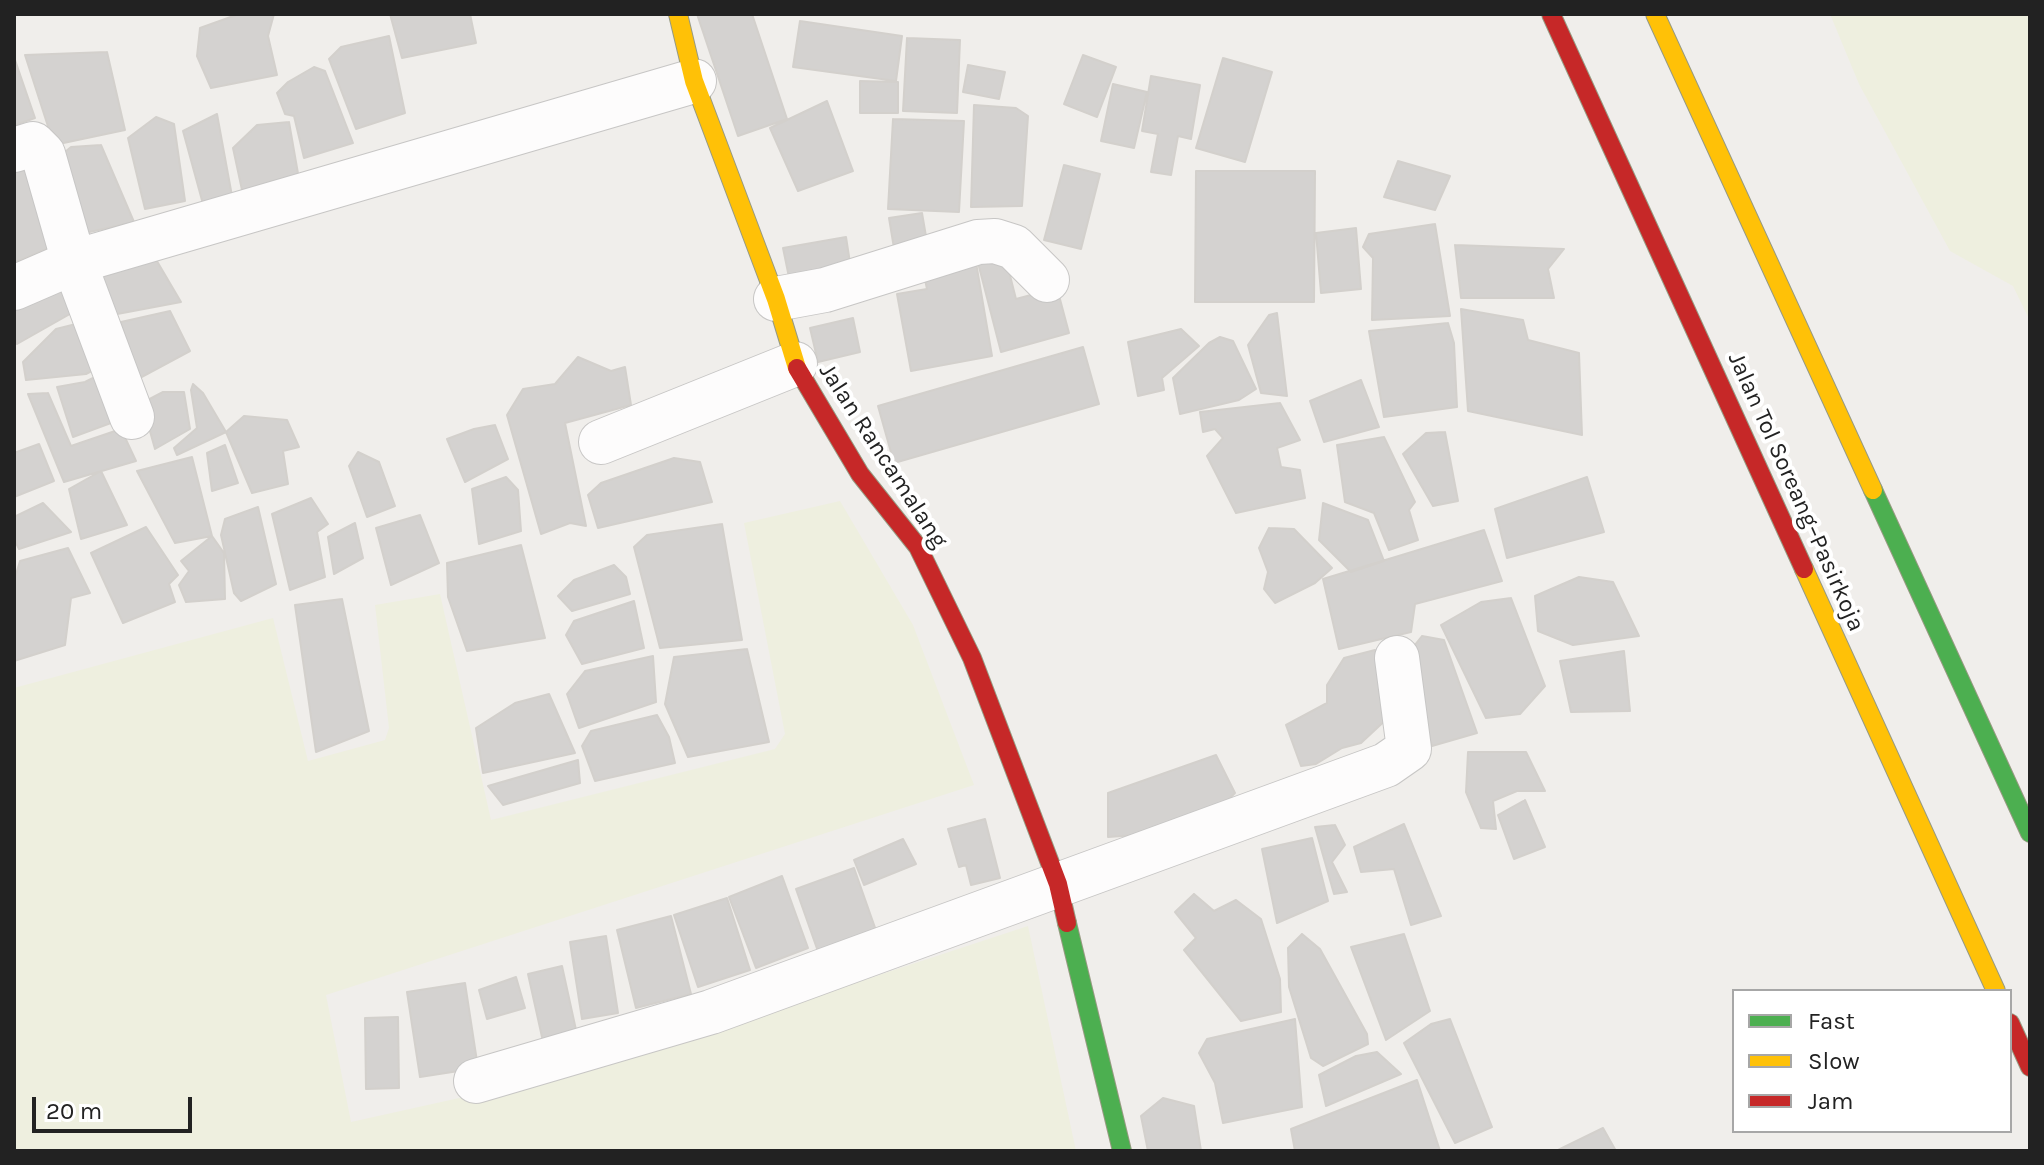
<!DOCTYPE html>
<meta charset="utf-8">
<style>
body{margin:0}
#map{position:relative;width:2044px;height:1165px;overflow:hidden;background:#f0eeeb;font-family:Karla,sans-serif}
canvas{display:block}
.frame{position:absolute;inset:0;border:16px solid #222;pointer-events:none}
.legend{position:absolute;left:1732px;top:989px;width:280px;height:144px;box-sizing:border-box;background:#fff;border:2px solid #a7a7a7;margin:0;padding:10px 14px;list-style:none;font-size:24px;color:#222}
.legend li{display:flex;align-items:center;gap:16px;height:40px}
.legend b{width:40px;border:2px solid #a7a7a7}
.scale{position:absolute;left:32px;top:1097px;width:160px;height:36px;box-sizing:border-box;border:4px solid #222;border-top:0;padding-left:10px;font-size:24px;line-height:28px;white-space:nowrap;color:#222;-webkit-text-stroke:6px #fff;paint-order:stroke}
</style>
<div id="map">
<canvas width="2044" height="1165"></canvas>
<div class="frame"></div>
<ul class="legend">
<li><b style="height:10px;background:#4caf50"></b>Fast</li>
<li><b style="height:10px;background:#ffc107"></b>Slow</li>
<li><b style="height:10px;background:#c62828"></b>Jam</li>
</ul>
<div class="scale">20 m</div>
</div>
<script>
const ctx = document.querySelector('canvas').getContext('2d');
ctx.lineJoin = 'round';
function fillPath(path, color) {
  ctx.fillStyle = color;
  ctx.fill(path, 'evenodd');
}
function shape(rows) {
  const path = new Path2D();
  for (const r of rows) {
    path.moveTo(r[0], r[1]);
    for (let i = 2; i < r.length; i += 2) path.lineTo(r[i], r[i + 1]);
  }
  return path;
}
function stroke(path, color, width, dash) {
  ctx.strokeStyle = color;
  ctx.lineWidth = width;
  ctx.lineCap = dash ? 'butt' : 'round';
  ctx.setLineDash(dash || []);
  ctx.stroke(path);
}
function write(font, color, halo, rows, align = 'center') {
  ctx.font = font + ' Karla,sans-serif';
  ctx.lineWidth = 8;
  ctx.setLineDash([]);
  ctx.textBaseline = 'middle';
  ctx.strokeStyle = halo;
  ctx.fillStyle = color;
  for (const [text, x, y, turn = 0] of rows) {
    ctx.save();
    ctx.translate(x, y);
    ctx.rotate((+turn || 0) * Math.PI / 180);
    ctx.textAlign = isNaN(turn) ? turn : align;
    if (halo) ctx.strokeText(text, 0, 0);
    ctx.fillText(text, 0, 0);
    ctx.restore();
  }
}
const farmland = shape([
 [1830,14,2030,14,2030,321,2013,286,1950,251,1859,84],
 [840,501,913,625,974,785,326,995,351,1122,599,1067,1028,926,1076,1151,14,1151,14,688,273,618,308,761,385,740,389,728,375,605,440,594,491,820,775,749,785,734,744,523]
]);
const building = shape([
 [239,14,274,14,268,36,277,75,211,88,197,56,200,28,239,14],
 [390,14,470,14,476,43,402,58,390,14],
 [697,14,752,14,787,119,738,136,697,14],
 [800,21,902,36,896,81,793,67,800,21],
 [389,36,405,113,356,129,329,59,341,47,389,36],
 [907,38,960,40,957,113,903,111,907,38],
 [107,52,125,130,54,145,25,55,107,52],
 [1083,55,1116,67,1097,117,1064,104,1083,55],
 [14,57,35,118,15,125,14,123,14,57],
 [1223,58,1272,72,1245,162,1196,148,1223,58],
 [968,65,1005,72,999,99,963,92,968,65],
 [314,67,325,71,353,143,304,158,294,116,285,114,277,93,288,82,314,67],
 [1151,76,1200,85,1191,139,1178,136,1171,175,1151,172,1158,134,1142,131,1151,76],
 [860,81,898,82,898,113,860,113,860,81],
 [1113,84,1147,92,1134,148,1101,141,1113,84],
 [827,101,853,171,798,191,770,128,827,101],
 [974,105,1016,108,1028,116,1022,206,971,207,974,105],
 [217,114,232,196,203,204,183,131,217,114],
 [156,117,174,124,185,201,145,209,128,138,156,117],
 [893,119,964,121,959,212,888,209,893,119],
 [289,122,300,185,245,204,233,148,257,125,289,122],
 [101,145,134,222,85,233,59,157,71,147,101,145],
 [30,159,56,245,14,263,14,165,30,159],
 [1398,161,1450,176,1435,210,1384,197,1398,161],
 [1064,165,1100,174,1081,249,1044,240,1064,165],
 [1196,171,1315,171,1314,302,1195,302,1196,171],
 [922,213,928,248,895,254,889,218,922,213],
 [1435,224,1450,316,1372,320,1373,258,1363,247,1369,234,1435,224],
 [1356,228,1361,289,1321,293,1316,233,1356,228],
 [846,237,852,276,791,287,783,248,846,237],
 [1455,245,1564,249,1548,269,1554,298,1461,298,1455,245],
 [151,251,181,302,112,315,99,269,151,251],
 [974,251,992,356,911,371,897,294,927,289,921,261,974,251],
 [1004,252,1016,299,1057,288,1069,333,1001,352,977,259,1004,252],
 [65,288,77,310,17,344,14,336,14,302,65,288],
 [1461,309,1523,320,1528,340,1579,353,1582,435,1468,411,1461,309],
 [170,311,190,351,136,380,121,322,170,311],
 [1277,313,1287,396,1261,393,1248,345,1269,315,1277,313],
 [853,318,860,352,818,362,810,328,853,318],
 [80,323,101,366,86,374,26,380,23,362,56,329,80,323],
 [1448,323,1454,343,1457,407,1384,417,1369,331,1448,323],
 [1181,329,1199,346,1162,378,1164,390,1138,396,1128,342,1181,329],
 [1220,337,1233,341,1256,389,1239,400,1180,414,1173,378,1209,343,1220,337],
 [1083,347,1099,404,894,463,878,406,1083,347],
 [578,357,611,371,625,367,631,405,565,423,586,526,570,523,541,534,507,415,523,389,555,384,578,357],
 [101,374,119,420,73,437,57,387,85,382,101,374],
 [1361,380,1379,427,1324,442,1310,401,1361,380],
 [193,384,203,393,226,432,177,455,174,448,197,428,191,390,193,384],
 [163,392,184,392,190,429,155,449,142,403,163,392],
 [48,393,71,446,121,429,136,461,64,482,28,394,48,393],
 [1280,403,1300,440,1277,448,1281,467,1300,470,1305,498,1236,513,1207,456,1223,438,1215,429,1203,432,1200,412,1280,403],
 [244,416,287,420,299,447,283,451,288,484,252,493,226,432,244,416],
 [495,425,508,459,465,482,447,439,474,429,495,425],
 [1445,432,1458,501,1433,506,1403,454,1426,433,1445,432],
 [1384,437,1415,502,1409,510,1418,540,1389,550,1374,513,1345,502,1337,445,1384,437],
 [39,444,54,481,14,497,14,453,39,444],
 [225,445,238,483,212,491,207,453,225,445],
 [358,452,379,462,395,506,367,517,349,466,358,452],
 [192,457,212,536,175,543,137,471,192,457],
 [674,458,700,462,712,502,598,528,588,495,601,483,674,458],
 [101,471,127,525,81,539,69,489,101,471],
 [506,477,518,490,521,531,479,544,472,489,506,477],
 [1587,477,1604,532,1507,558,1495,509,1587,477],
 [311,498,328,524,317,532,325,577,290,590,272,514,311,498],
 [43,503,71,532,19,549,14,539,14,517,43,503],
 [1323,503,1368,520,1384,561,1351,572,1319,540,1323,503],
 [258,507,276,584,241,601,234,593,221,535,225,519,258,507],
 [420,515,439,563,391,585,376,528,420,515],
 [355,523,363,558,334,574,328,537,355,523],
 [722,524,742,640,660,648,634,547,647,535,722,524],
 [146,527,178,575,169,584,175,602,123,623,91,553,146,527],
 [1269,528,1294,529,1332,568,1315,583,1275,603,1264,589,1268,572,1259,548,1269,528],
 [1484,530,1502,581,1415,604,1411,632,1339,649,1323,579,1484,530],
 [212,536,224,553,225,599,186,602,179,585,189,571,181,561,212,536],
 [521,545,545,638,467,651,448,597,447,563,521,545],
 [68,548,90,593,71,598,65,645,14,661,14,581,20,561,68,548],
 [614,565,626,577,630,594,572,611,558,596,574,580,614,565],
 [1579,577,1613,582,1639,636,1573,645,1538,631,1535,596,1579,577],
 [1511,598,1545,686,1520,714,1486,718,1441,625,1481,602,1511,598],
 [342,599,369,731,316,752,295,605,342,599],
 [634,601,644,648,582,664,566,635,574,621,634,601],
 [1422,636,1444,640,1477,733,1432,746,1406,656,1422,636],
 [747,649,769,742,688,757,665,704,674,657,747,649],
 [1375,650,1390,716,1361,743,1342,748,1316,764,1301,766,1286,725,1327,703,1327,685,1344,658,1375,650],
 [1624,651,1630,711,1571,712,1560,661,1624,651],
 [653,656,656,702,579,728,567,694,585,671,653,656],
 [549,694,575,753,483,773,476,728,515,703,549,694],
 [657,715,669,737,675,763,595,781,582,746,591,731,657,715],
 [1468,752,1526,752,1545,791,1517,791,1493,801,1496,829,1481,828,1466,792,1468,752],
 [1216,755,1235,793,1219,809,1150,834,1108,837,1108,793,1216,755],
 [578,760,580,783,503,805,488,786,578,760],
 [1525,800,1545,847,1514,859,1498,815,1525,800],
 [985,819,1000,878,971,885,966,865,959,867,948,829,985,819],
 [1404,824,1441,916,1411,925,1394,869,1361,872,1354,847,1404,824],
 [1335,825,1345,845,1332,862,1347,892,1334,894,1315,827,1335,825],
 [1312,838,1328,901,1277,923,1262,849,1312,838],
 [903,839,916,864,864,885,854,860,903,839],
 [854,868,879,939,821,960,796,889,854,868],
 [782,876,808,948,756,968,729,897,782,876],
 [1194,894,1214,911,1236,900,1261,919,1280,979,1281,1012,1241,1021,1184,950,1196,938,1175,912,1194,894],
 [727,898,750,970,698,987,674,915,727,898],
 [671,916,691,994,636,1008,617,930,671,916],
 [1302,934,1320,949,1367,1034,1368,1044,1323,1066,1311,1058,1289,987,1288,948,1302,934],
 [1404,934,1430,1011,1386,1040,1351,947,1404,934],
 [606,936,618,1013,582,1019,570,942,606,936],
 [562,966,578,1039,544,1046,528,974,562,966],
 [516,977,525,1008,487,1019,479,990,516,977],
 [465,983,478,1068,420,1077,407,992,465,983],
 [398,1017,399,1088,366,1089,365,1018,398,1017],
 [1295,1019,1302,1107,1223,1123,1215,1083,1199,1053,1207,1039,1295,1019],
 [1450,1019,1492,1127,1455,1143,1404,1043,1431,1024,1450,1019],
 [1377,1052,1401,1074,1326,1106,1319,1075,1356,1056,1377,1052],
 [1417,1080,1440,1151,1295,1151,1291,1129,1417,1080],
 [1163,1098,1194,1106,1201,1151,1148,1151,1141,1116,1163,1098],
 [1603,1128,1616,1151,1556,1151,1603,1128]
]);
const street = shape([
 [14,150,33,144,43,154,74,262,132,417],
 [14,288,74,262,694,81],
 [776,299,825,290,978,242,995,241,1014,247,1047,280],
 [601,442,795,364],
 [476,1081,711,1012,1386,765,1409,749,1397,658]
]);
const fast = shape([
 [1873,490,2030,833],
 [1067,923,1122,1151]
]);
const slow = shape([
 [678,14,694,81,776,299,797,368],
 [1655,14,1873,490],
 [1804,569,1996,991]
]);
const jam = shape([
 [1551,14,1804,569],
 [797,368,860,474,918,547,972,658,1058,884,1067,923],
 [2010,1023,2030,1067]
]);
const streetNames = [
 ["Jalan Rancamalang",883,456,57],
 ["Jalan Tol Soreang–Pasirkoja",1796,492,66]
];
fillPath(farmland, '#eeefdf');
fillPath(building, '#d4d2d0');
stroke(building, '#d3d0cc', 2);
stroke(street, '#c7c6c5', 46);
stroke(fast, '#979a82', 20);
stroke(slow, '#979a82', 20);
stroke(jam, '#979a82', 20);
stroke(street, '#fdfcfc', 44);
stroke(fast, '#4caf50', 18);
stroke(slow, '#ffc107', 18);
stroke(jam, '#c62828', 18);
write('24px', '#222', '#fff', streetNames);
</script>
